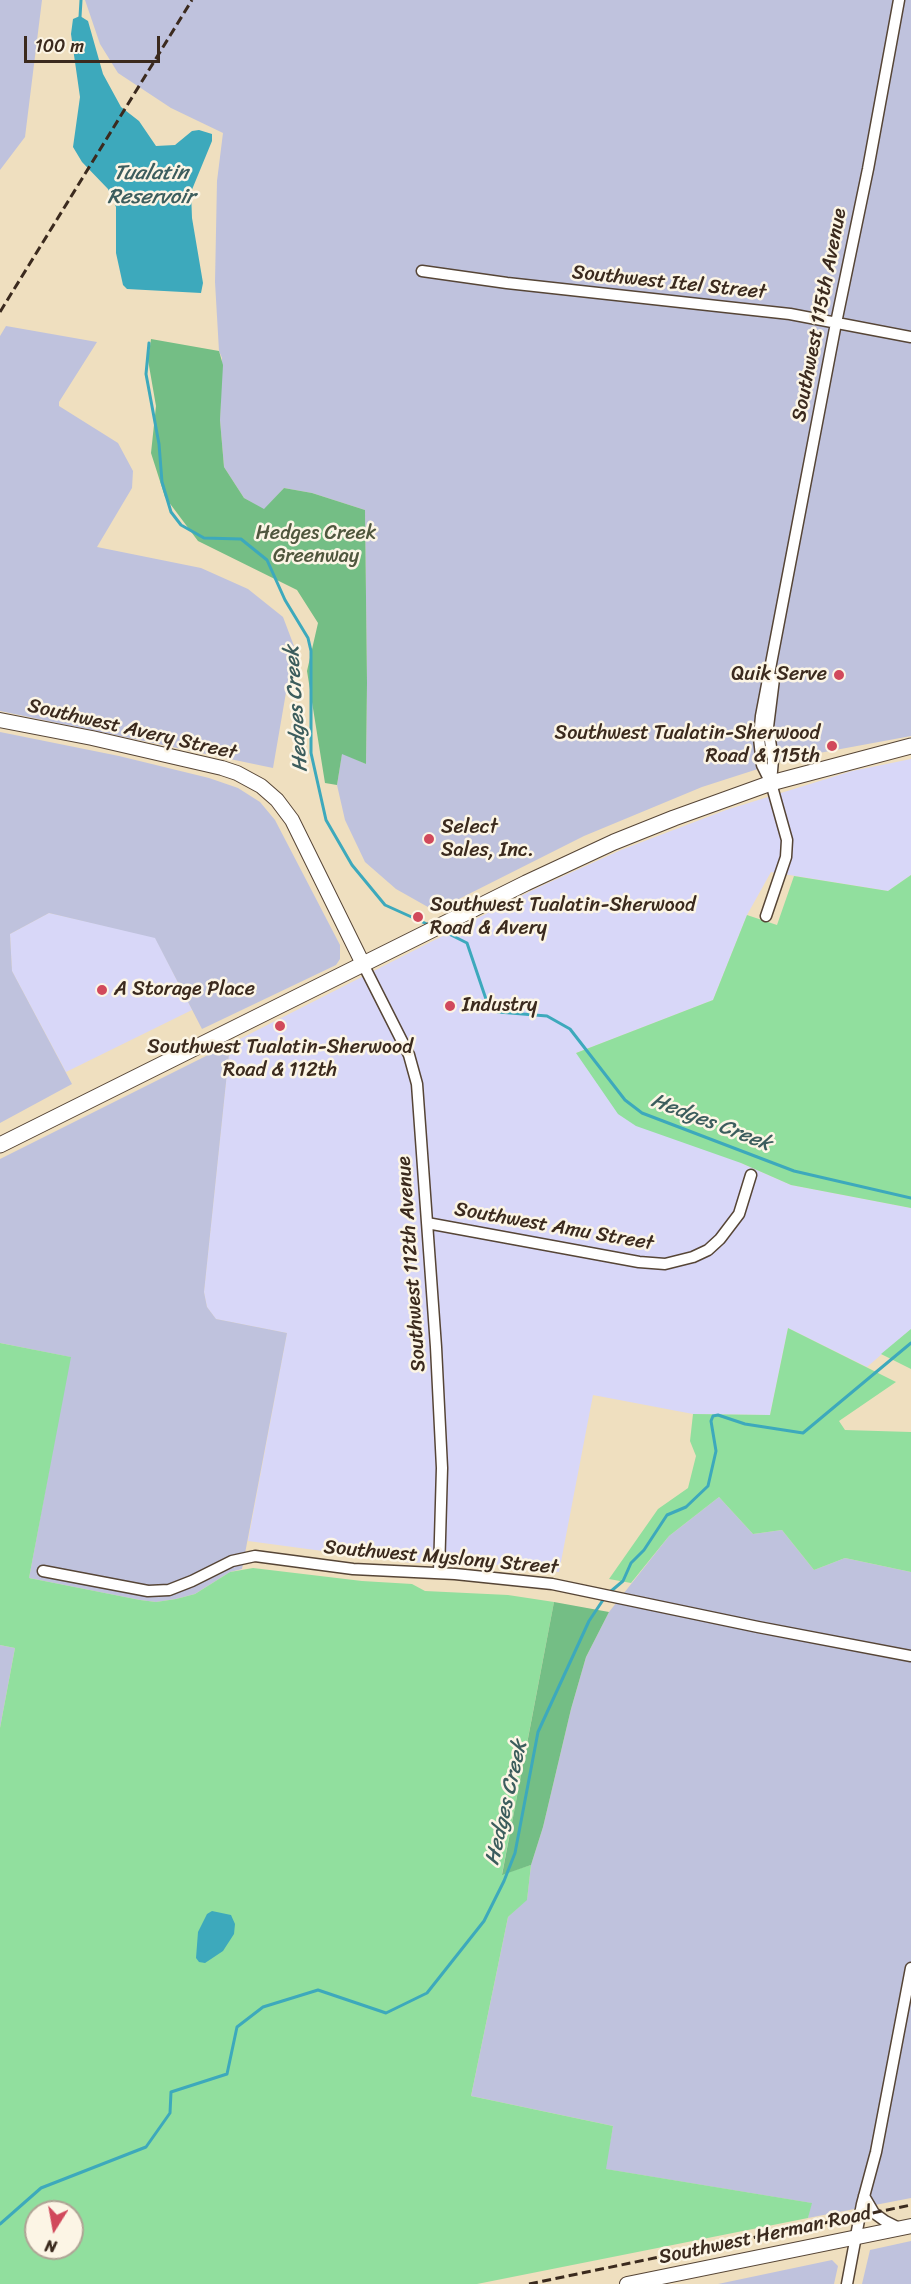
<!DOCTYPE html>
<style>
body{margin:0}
#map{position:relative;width:911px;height:2284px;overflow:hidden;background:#efdfbf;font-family:Sriracha,sans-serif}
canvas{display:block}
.north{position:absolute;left:24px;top:2200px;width:60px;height:60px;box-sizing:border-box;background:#fcf5e5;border:2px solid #afa495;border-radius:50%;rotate:191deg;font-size:16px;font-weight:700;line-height:24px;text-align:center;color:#3b2a1e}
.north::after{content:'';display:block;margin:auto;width:21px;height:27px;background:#d1495b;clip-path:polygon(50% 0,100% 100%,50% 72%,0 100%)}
.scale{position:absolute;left:24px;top:36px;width:136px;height:27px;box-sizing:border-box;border:3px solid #3b2a1e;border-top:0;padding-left:8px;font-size:18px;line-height:21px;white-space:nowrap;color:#3b2a1e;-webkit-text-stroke:4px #fcf5e5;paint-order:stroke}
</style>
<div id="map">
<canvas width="911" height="2284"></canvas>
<div class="north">N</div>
<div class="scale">100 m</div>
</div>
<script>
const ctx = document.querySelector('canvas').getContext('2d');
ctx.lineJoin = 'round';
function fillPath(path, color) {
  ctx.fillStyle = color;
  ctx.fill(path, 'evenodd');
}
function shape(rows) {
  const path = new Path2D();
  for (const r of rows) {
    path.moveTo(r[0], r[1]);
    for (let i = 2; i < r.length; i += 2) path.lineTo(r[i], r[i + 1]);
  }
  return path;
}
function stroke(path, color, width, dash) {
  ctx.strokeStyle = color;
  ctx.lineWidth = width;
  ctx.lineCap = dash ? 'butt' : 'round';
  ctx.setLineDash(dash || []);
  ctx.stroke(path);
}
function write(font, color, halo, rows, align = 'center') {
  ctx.font = font + ' Sriracha,sans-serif';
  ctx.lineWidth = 5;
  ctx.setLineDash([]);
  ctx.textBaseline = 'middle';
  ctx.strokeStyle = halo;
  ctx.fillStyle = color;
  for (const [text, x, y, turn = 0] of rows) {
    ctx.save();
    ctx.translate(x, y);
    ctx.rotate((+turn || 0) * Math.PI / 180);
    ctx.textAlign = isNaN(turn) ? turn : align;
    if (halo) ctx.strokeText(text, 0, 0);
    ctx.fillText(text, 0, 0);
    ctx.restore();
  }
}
const built = shape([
 [911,759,911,875,888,891,771,872,747,915,713,1000,576,1053,741,1163,791,1185,911,1208,911,1329,867,1367,788,1328,770,1415,693,1414,593,1395,559,1572,463,1561,412,1563,248,1541,287,1333,216,1319,207,1307,204,1292,230,1044,537,888,621,850,726,810,852,771],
 [49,913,155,937,192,1010,66,1072,12,971,10,934]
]);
const industrial = shape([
 [0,0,42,0,25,137,0,170],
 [85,0,911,0,911,736,792,758,702,787,584,836,435,911,396,889,365,862,345,820,337,785,342,753,366,764,367,683,365,510,312,493,284,488,264,510,244,498,224,467,220,420,222,358,219,351,215,282,217,181,223,133,171,108,118,73,100,44],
 [6,326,97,342,59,402,59,406,118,443,133,471,132,488,97,547,201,568,248,589,283,617,294,646,273,768,0,711,0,336],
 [0,732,119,756,209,778,238,788,260,802,275,820,340,945,340,959,336,965,202,1029,155,938,49,913,10,934,12,971,72,1084,0,1123],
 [230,1044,204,1292,207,1307,216,1319,287,1333,242,1569,230,1572,195,1594,176,1599,156,1602,140,1600,29,1578,70,1357,0,1343,0,1159],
 [719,1497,753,1534,782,1530,814,1570,845,1558,911,1572,911,2198,808,2218,811,2203,605,2169,613,2126,471,2096,508,1917,527,1899,531,1865,543,1827,571,1709,586,1657,609,1612,669,1536],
 [0,1645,15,1648,0,1728],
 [911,2241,911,2284,862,2284,870,2250],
 [832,2260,838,2266,834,2284,718,2284]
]);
const green = shape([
 [911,875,911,1208,791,1185,741,1163,636,1126,618,1114,576,1053,713,1000,747,915,777,925,794,876,888,891],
 [788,1328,896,1382,839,1421,845,1430,911,1432,911,1572,845,1558,814,1570,782,1530,753,1534,719,1497,669,1536,631,1583,609,1579,658,1509,688,1488,696,1456,690,1441,693,1414,770,1415],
 [911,1329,911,1369,881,1354],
 [0,1343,71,1357,29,1578,140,1600,156,1602,176,1599,195,1594,230,1572,253,1568,362,1581,412,1584,425,1591,508,1595,554,1602,502,1874,531,1865,527,1900,508,1917,471,2096,613,2126,606,2169,812,2203,808,2218,477,2284,0,2284,0,1728,15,1648,0,1645],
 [36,2212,72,2212,72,2248,36,2248]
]);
const forest = shape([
 [151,339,219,351,223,365,220,420,224,467,244,498,264,509,284,488,312,493,365,510,367,683,366,764,342,754,337,785,325,783,307,671,318,623,297,590,198,541,165,497,151,453,156,406,148,360],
 [554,1602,609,1612,586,1657,571,1709,543,1827,531,1865,502,1875]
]);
const water = shape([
 [80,16,88,21,103,74,121,107,139,121,156,146,175,145,192,131,199,130,212,134,212,141,191,192,192,218,203,283,201,293,127,289,123,285,116,253,116,207,108,189,82,162,73,147,80,97,71,34,73,19],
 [212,1911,231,1915,235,1924,234,1934,223,1951,205,1963,199,1962,196,1958,198,1932,207,1914]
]);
const stream = shape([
 [80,17,81,0],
 [149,343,146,374,159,444,162,482,171,512,181,525,204,538,241,539,267,560,285,600,308,638,311,651,311,753,326,820,352,865,385,905,427,924],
 [445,932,467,943,489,1008,498,1012,547,1016,570,1029,625,1100,642,1113,794,1171,911,1198],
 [610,1592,623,1581,631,1563,644,1550,667,1515,686,1507,708,1486,716,1451,711,1421,713,1416,718,1415,745,1424,803,1433,911,1343],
 [0,2224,41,2188,146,2147,170,2113,171,2092,227,2074,237,2027,263,2007,318,1990,386,2013,427,1993,484,1921,504,1881,515,1853,538,1732,589,1621,605,1597]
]);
const minor = shape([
 [422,271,507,283,790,314,911,337],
 [771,782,773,760,768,727,774,679],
 [766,916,786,857,787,840,771,783,762,765,759,738,761,716,836,323,868,169,899,0],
 [363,964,409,1055,417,1084,436,1347,442,1468,439,1573],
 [427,1223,639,1262,665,1264,693,1257,708,1250,720,1239,739,1214,751,1175],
 [43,1571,148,1591,169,1590,192,1581,232,1561,255,1556,353,1569,455,1574,552,1584,758,1627,911,1656],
 [864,2196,874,2213,885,2221,899,2228],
 [847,2284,862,2204,876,2152,911,1968]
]);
const major = shape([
 [0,720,92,738,222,768,237,773,261,786,277,800,292,820,363,964],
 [627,2284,911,2226]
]);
const highway = shape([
 [0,1145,526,883,614,842,674,818,771,783,911,746]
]);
const rail = shape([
 [0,312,192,0],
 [529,2284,911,2205]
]);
const markers = [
 [839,675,6,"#d1495b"],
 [832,746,6,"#d1495b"],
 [429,839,6,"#d1495b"],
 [418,917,6,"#d1495b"],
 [102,990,6,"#d1495b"],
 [450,1006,6,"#d1495b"],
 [280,1026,6,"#d1495b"]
];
const streetNames = [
 ["Southwest Itel Street",669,283,6],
 ["Southwest 115th Avenue",820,315,-79],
 ["Southwest Avery Street",132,730,13],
 ["Southwest Amu Street",554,1227,10],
 ["Southwest 112th Avenue",412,1264,-94],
 ["Southwest Myslony Street",441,1558,5],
 ["Southwest Herman Road",765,2236,-12]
];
const parkNames = [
 ["Hedges Creek",316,534],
 ["Greenway",316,557]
];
const poiNames = [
 ["Quik Serve",827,675,"right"],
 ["Southwest Tualatin-Sherwood",820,734,"right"],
 ["Road & 115th",820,757,"right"],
 ["Select",441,828],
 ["Sales, Inc.",441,851],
 ["Southwest Tualatin-Sherwood",430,906],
 ["Road & Avery",430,929],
 ["A Storage Place",114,990],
 ["Industry",462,1006],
 ["Southwest Tualatin-Sherwood",280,1048,"center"],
 ["Road & 112th",280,1071,"center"]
];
const waterNames = [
 ["Tualatin",151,174],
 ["Reservoir",151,198],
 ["Hedges Creek",297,709,-94],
 ["Hedges Creek",711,1123,21],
 ["Hedges Creek",507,1803,-77]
];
fillPath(built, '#d8d7f8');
fillPath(industrial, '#bfc2dd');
fillPath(green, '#91df9e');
fillPath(forest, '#74be85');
fillPath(water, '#3da9bc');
stroke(stream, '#3da9bc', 3);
stroke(minor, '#564536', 13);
stroke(major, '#564536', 16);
stroke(highway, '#564536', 17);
stroke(minor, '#fff', 10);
stroke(major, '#fff', 14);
stroke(highway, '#fff', 15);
stroke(rail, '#3b2a1e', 3, [9, 4.5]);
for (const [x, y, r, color] of markers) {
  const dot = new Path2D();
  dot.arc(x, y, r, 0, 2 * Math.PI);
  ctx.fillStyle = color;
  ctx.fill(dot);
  stroke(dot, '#fcf5e5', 2);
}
write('20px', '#3b2a1e', '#fcf5e5', streetNames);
write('20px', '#50573e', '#fcf5e5', parkNames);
write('20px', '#3b2a1e', '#fcf5e5', poiNames, 'left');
write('italic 21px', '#3c5d5d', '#fcf5e5', waterNames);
</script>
